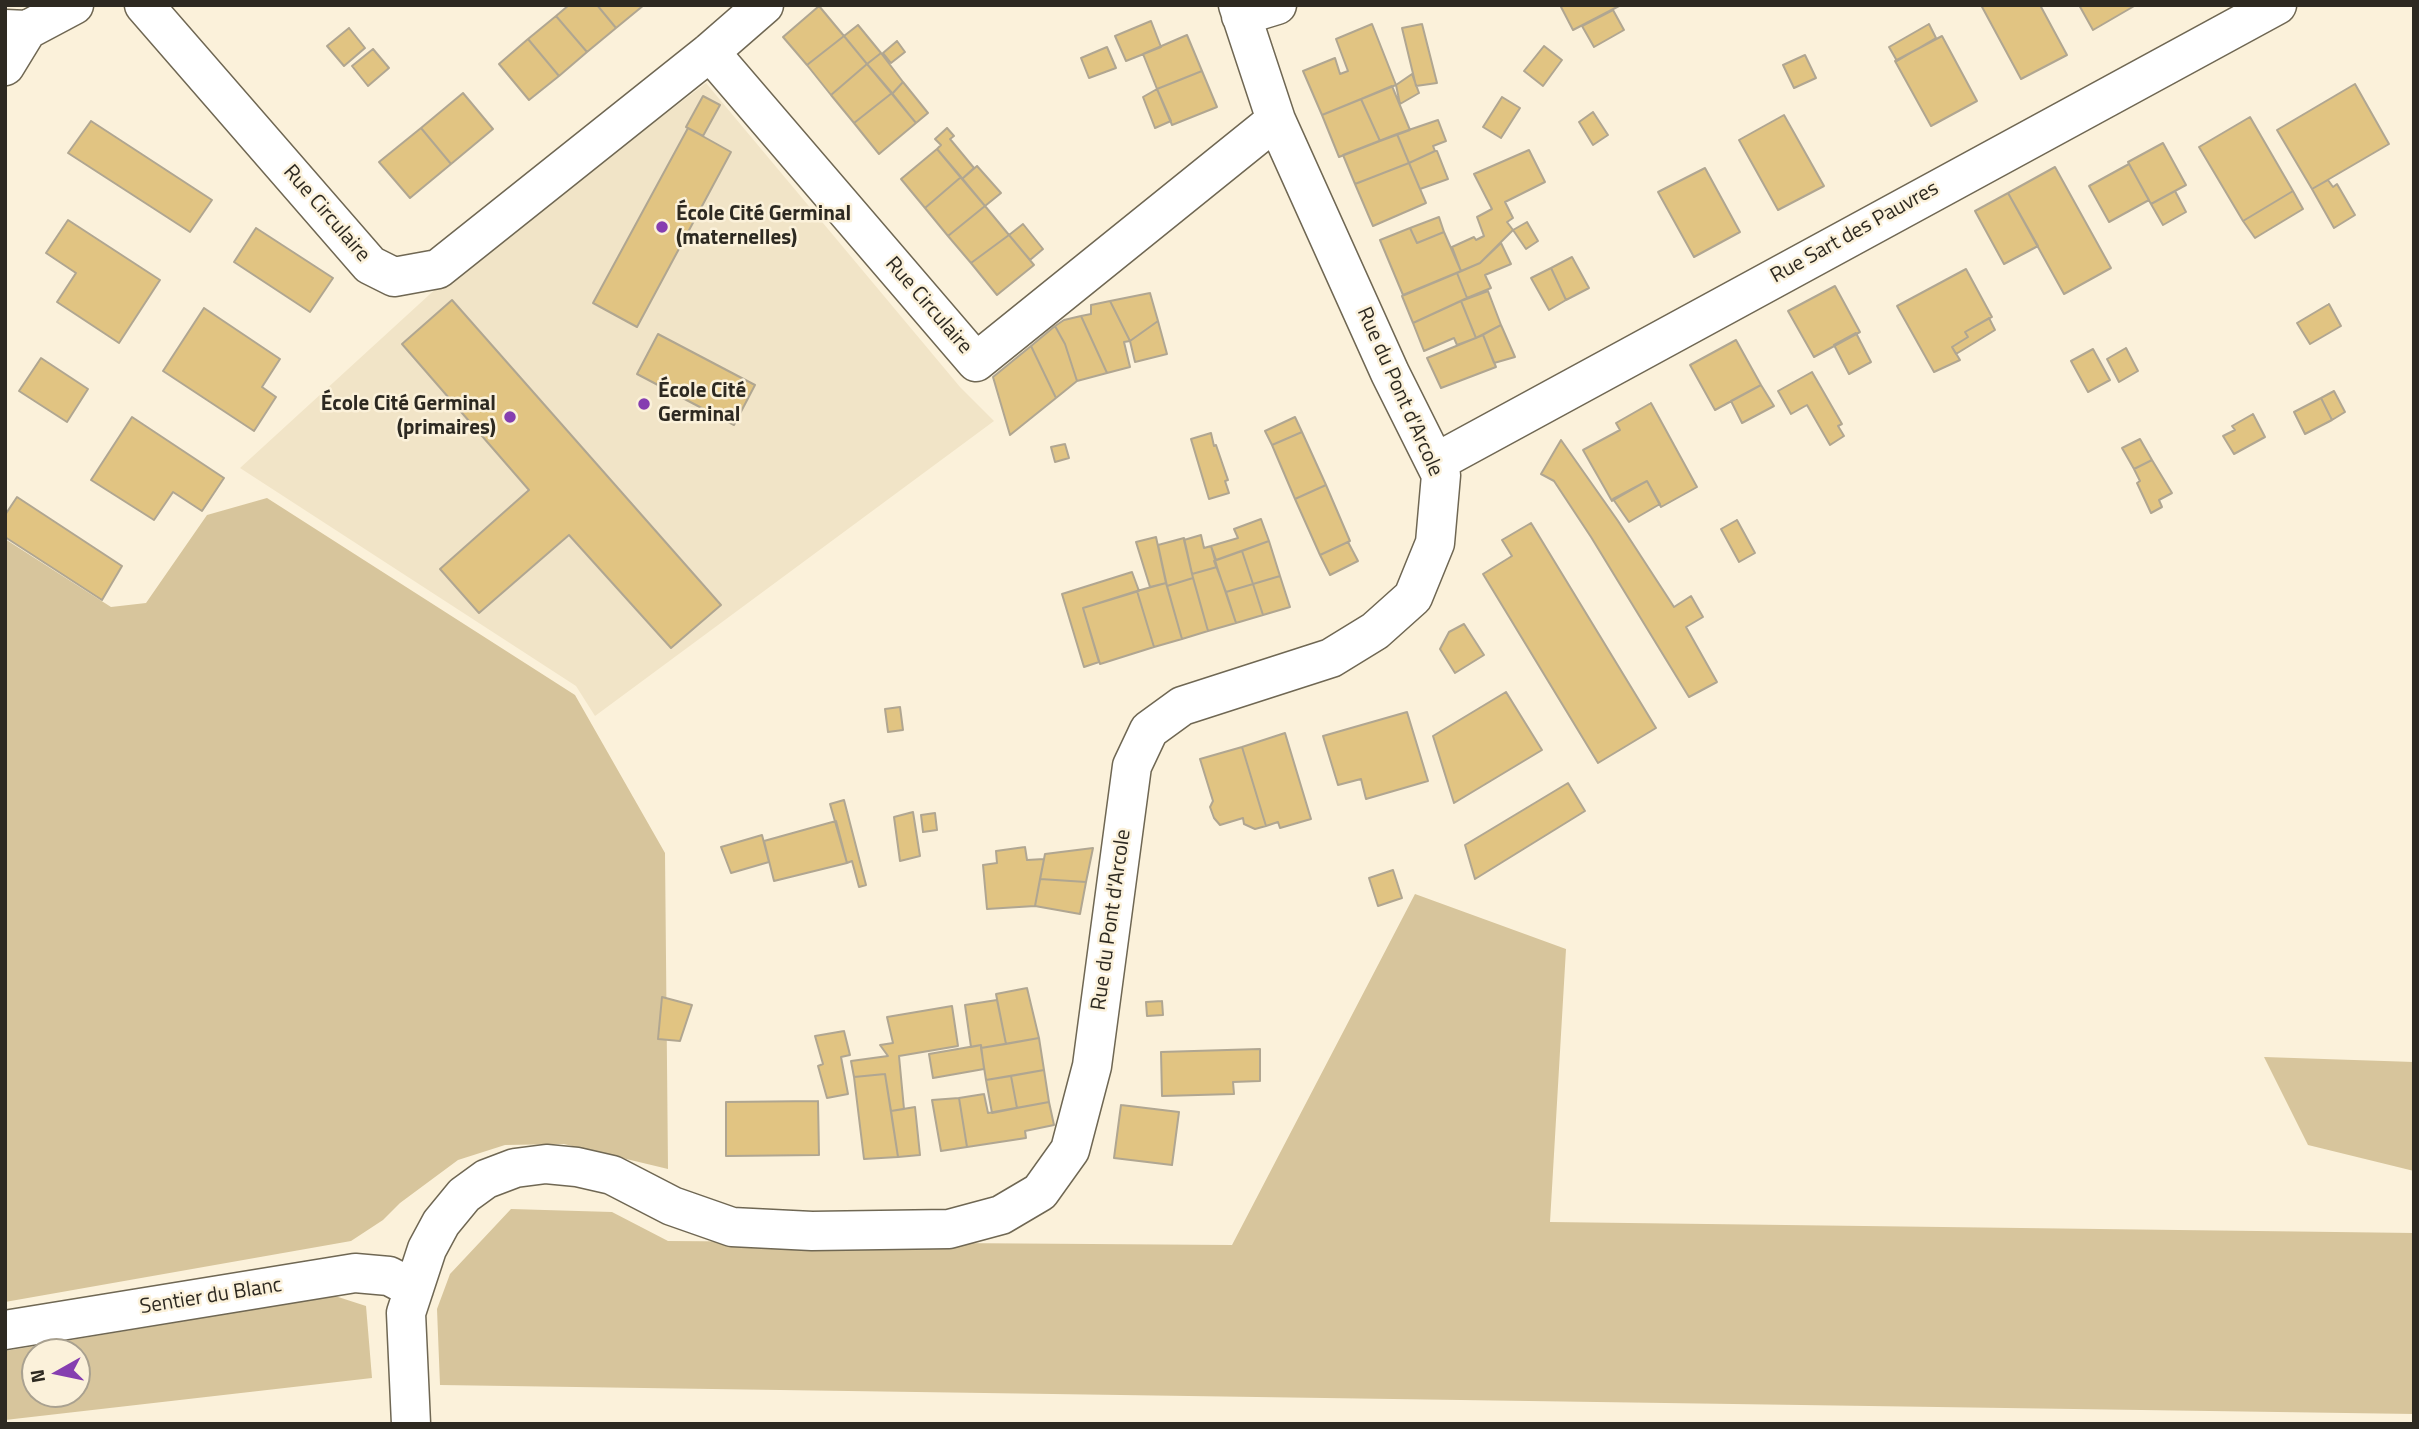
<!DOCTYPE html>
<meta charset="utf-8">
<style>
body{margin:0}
#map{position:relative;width:2419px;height:1429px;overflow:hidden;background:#fbf1da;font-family:"Titillium Web",sans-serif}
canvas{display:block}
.frame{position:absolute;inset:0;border:7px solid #2d2921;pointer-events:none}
.north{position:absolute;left:21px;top:1338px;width:70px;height:70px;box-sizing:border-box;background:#fbf1da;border:2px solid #a9a190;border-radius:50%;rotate:261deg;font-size:19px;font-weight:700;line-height:28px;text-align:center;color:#2d2921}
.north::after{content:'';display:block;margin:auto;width:24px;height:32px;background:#863eb0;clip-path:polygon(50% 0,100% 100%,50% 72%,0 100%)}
</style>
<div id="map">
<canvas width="2419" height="1429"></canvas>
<div class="frame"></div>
<div class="north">N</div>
</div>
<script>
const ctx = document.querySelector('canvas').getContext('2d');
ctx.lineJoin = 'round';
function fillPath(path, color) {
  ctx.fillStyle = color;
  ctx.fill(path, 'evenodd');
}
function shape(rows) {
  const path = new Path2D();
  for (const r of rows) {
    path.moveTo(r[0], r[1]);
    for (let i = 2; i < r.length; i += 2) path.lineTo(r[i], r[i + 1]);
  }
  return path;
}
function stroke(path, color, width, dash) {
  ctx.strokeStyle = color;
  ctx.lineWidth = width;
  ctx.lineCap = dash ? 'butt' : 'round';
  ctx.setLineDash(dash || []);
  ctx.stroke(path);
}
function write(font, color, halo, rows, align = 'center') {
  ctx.font = font + ' "Titillium Web",sans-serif';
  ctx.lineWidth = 5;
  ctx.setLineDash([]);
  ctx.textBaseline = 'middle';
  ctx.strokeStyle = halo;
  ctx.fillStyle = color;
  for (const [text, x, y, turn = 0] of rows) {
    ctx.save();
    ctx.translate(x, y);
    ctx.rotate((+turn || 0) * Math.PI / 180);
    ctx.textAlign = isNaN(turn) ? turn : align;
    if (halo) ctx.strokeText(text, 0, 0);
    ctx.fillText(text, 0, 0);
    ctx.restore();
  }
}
const built = shape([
 [706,83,960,387,994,421,595,716,576,686,240,468,441,284]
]);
const green = shape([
 [267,498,575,695,665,853,668,1169,564,1144,505,1145,458,1160,400,1203,383,1220,351,1241,5,1302,5,539,111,607,146,603,207,515],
 [1415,894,1566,949,1550,1222,2414,1233,2414,1414,440,1385,437,1309,450,1274,511,1209,612,1212,668,1241,1232,1245],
 [2264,1057,2414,1062,2414,1171,2308,1145],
 [335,1296,366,1306,372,1378,5,1420,5,1351],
 [35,1352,77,1352,77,1394,35,1394]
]);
const building = shape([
 [569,5,597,5,616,28,587,52,556,16,569,5],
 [597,5,644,5,616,28,597,5],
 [1560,5,1621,5,1573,30,1560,5],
 [1981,5,2040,5,2067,55,2021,79,1981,5],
 [2079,5,2136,5,2093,30,2079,5],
 [819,6,844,36,807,65,783,37,819,6],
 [1613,10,1624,30,1594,47,1582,26,1613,10],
 [556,16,587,52,559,76,528,39,556,16],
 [1151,21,1161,47,1126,61,1115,36,1151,21],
 [1372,24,1396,85,1322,115,1303,71,1335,58,1340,74,1348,71,1336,39,1372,24],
 [1422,24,1437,83,1416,86,1402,28,1422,24],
 [1929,24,1936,38,1897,61,1889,47,1929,24],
 [858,25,881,53,867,64,844,36,858,25],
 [349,28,365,48,344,66,327,46,349,28],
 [1187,35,1202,71,1157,89,1143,54,1187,35],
 [844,36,867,64,831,95,807,65,844,36],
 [1942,36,1977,101,1931,126,1895,61,1942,36],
 [528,39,559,76,529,100,499,64,528,39],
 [897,41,905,52,891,63,883,53,897,41],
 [1544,46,1562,60,1543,86,1524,71,1544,46],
 [1107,47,1116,68,1089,78,1081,58,1107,47],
 [373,49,389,68,368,86,352,66,373,49],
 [881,53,903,82,892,94,867,64,881,53],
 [1805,55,1816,78,1794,88,1783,65,1805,55],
 [867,64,892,93,854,123,831,95,867,64],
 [1202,71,1217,107,1172,125,1157,89,1202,71],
 [1412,74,1419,93,1400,104,1396,85,1412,74],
 [903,82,928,113,916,123,892,94,903,82],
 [2355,84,2389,144,2312,189,2277,130,2355,84],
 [1392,86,1410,130,1380,141,1361,99,1392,86],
 [1157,89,1171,121,1155,128,1143,97,1157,89],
 [463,93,493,129,451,164,421,128,463,93],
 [892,93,916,123,879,154,854,123,892,93],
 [703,96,720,105,703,136,686,127,703,96],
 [1502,97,1520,108,1501,138,1483,127,1502,97],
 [1361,99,1380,141,1339,157,1322,115,1361,99],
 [1593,112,1608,135,1593,145,1579,122,1593,112],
 [1784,115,1824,186,1778,210,1739,140,1784,115],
 [2250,117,2293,191,2243,221,2199,147,2250,117],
 [1438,120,1446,141,1433,146,1435,151,1433,152,1409,163,1397,134,1438,120],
 [91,121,212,200,190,232,68,153,91,121],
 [421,128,451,164,410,198,379,162,421,128],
 [688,128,731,152,637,327,593,303,688,128],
 [947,128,954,136,950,139,974,168,962,179,937,149,941,145,935,139,947,128],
 [1397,134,1409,163,1355,184,1343,155,1397,134],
 [2163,143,2186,185,2151,204,2128,162,2163,143],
 [937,149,961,177,925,208,901,179,937,149],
 [1529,150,1545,182,1505,202,1513,218,1507,222,1513,230,1480,263,1461,271,1452,247,1474,237,1476,240,1484,236,1477,217,1492,209,1474,174,1529,150],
 [1435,151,1437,151,1448,179,1420,189,1409,163,1435,151],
 [1409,163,1426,203,1373,226,1355,184,1409,163],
 [2129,164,2149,200,2109,222,2089,186,2129,164],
 [977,166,1001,193,985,206,962,179,977,166],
 [2055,167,2111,268,2064,294,2008,193,2055,167],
 [1705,168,1740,232,1694,257,1658,192,1705,168],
 [961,177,985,206,948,236,925,208,961,177],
 [2328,180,2333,187,2337,184,2355,215,2334,228,2312,189,2328,180],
 [2175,191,2186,212,2163,225,2151,204,2175,191],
 [2293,191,2303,209,2255,238,2243,221,2293,191],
 [2008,193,2038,246,2004,264,1975,211,2008,193],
 [985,206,1009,235,971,263,948,236,985,206],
 [1439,217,1444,232,1417,243,1410,228,1439,217],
 [68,220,160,280,119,343,57,302,76,273,46,253,68,220],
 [1527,222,1538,241,1526,249,1513,230,1527,222],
 [1023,224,1043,249,1030,260,1009,235,1023,224],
 [256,228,333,278,310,312,234,262,256,228],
 [1410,228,1417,243,1444,232,1461,271,1403,295,1380,240,1410,228],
 [1009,235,1034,265,997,295,971,263,1009,235],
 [1501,243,1511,264,1485,275,1491,288,1467,298,1457,273,1480,263,1501,243],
 [1572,257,1589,288,1566,300,1551,268,1572,257],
 [1551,268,1566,300,1549,310,1531,278,1551,268],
 [1966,269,1992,317,1965,332,1968,337,1952,347,1960,360,1934,372,1897,306,1966,269],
 [1457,273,1467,298,1413,323,1402,296,1457,273],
 [1835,286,1860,332,1814,357,1788,311,1835,286],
 [1488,291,1501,325,1476,338,1461,301,1488,291],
 [1150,293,1158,321,1130,341,1110,301,1150,293],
 [452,300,721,605,671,648,569,535,479,613,440,569,529,490,402,344,452,300],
 [1110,301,1130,341,1124,342,1130,367,1107,373,1081,316,1091,314,1091,305,1110,301],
 [1461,301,1476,338,1457,345,1454,338,1424,351,1413,323,1461,301],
 [2329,304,2341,326,2310,344,2297,323,2329,304],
 [204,308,280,359,262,387,276,397,254,431,163,371,204,308],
 [1081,316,1107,373,1077,381,1065,344,1055,326,1064,320,1081,316],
 [1989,318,1995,330,1956,354,1952,347,1968,337,1965,332,1989,318],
 [1158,321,1167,354,1135,362,1130,341,1158,321],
 [1501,325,1515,357,1494,363,1483,335,1501,325],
 [1055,326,1065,344,1077,381,1056,398,1031,346,1055,326],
 [1856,333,1871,362,1849,374,1834,345,1856,333],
 [658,334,755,385,734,425,637,374,658,334],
 [1483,335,1496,367,1441,388,1427,358,1483,335],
 [1736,340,1761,385,1715,410,1690,365,1736,340],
 [1031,346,1056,398,1010,435,993,377,1031,346],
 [2126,348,2138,371,2119,382,2107,359,2126,348],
 [2093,349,2110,380,2088,392,2071,361,2093,349],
 [41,358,88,389,67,422,19,391,41,358],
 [1812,372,1842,424,1838,426,1844,436,1830,445,1807,405,1791,414,1778,391,1812,372],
 [1761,385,1774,406,1742,423,1731,401,1761,385],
 [2334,391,2345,412,2332,420,2321,398,2334,391],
 [2321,398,2332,420,2305,434,2294,412,2321,398],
 [1651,403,1697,487,1661,507,1647,481,1612,501,1583,450,1620,430,1616,423,1651,403],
 [2253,414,2265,437,2234,454,2223,436,2235,430,2232,426,2253,414],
 [132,417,224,478,202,511,173,492,154,520,91,480,132,417],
 [1295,417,1302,432,1272,445,1265,431,1295,417],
 [1302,432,1326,485,1295,499,1272,445,1302,432],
 [1211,433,1214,446,1216,445,1228,480,1225,481,1229,493,1209,499,1191,439,1211,433],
 [2140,439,2152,460,2134,469,2122,448,2140,439],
 [1561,440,1618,521,1674,607,1691,596,1703,617,1686,627,1717,682,1689,697,1591,537,1554,481,1541,474,1561,440],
 [1065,444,1069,458,1055,462,1051,447,1065,444],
 [2152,460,2172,493,2159,500,2162,507,2151,513,2137,483,2140,481,2134,469,2152,460],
 [1647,481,1660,504,1629,522,1613,499,1647,481],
 [1326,485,1350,541,1320,555,1295,499,1326,485],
 [17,497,122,566,102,600,5,537,5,515,17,497],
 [1261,519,1269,541,1216,560,1211,546,1238,538,1234,529,1261,519],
 [1737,520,1755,553,1739,562,1721,529,1737,520],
 [1531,523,1656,728,1598,763,1483,574,1512,556,1502,540,1531,523],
 [1201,535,1204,548,1211,546,1217,567,1192,574,1184,540,1201,535],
 [1156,537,1166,583,1150,587,1136,542,1156,537],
 [1184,538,1193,578,1167,586,1158,545,1184,538],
 [1269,541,1280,576,1253,584,1242,551,1269,541],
 [1348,542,1358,561,1330,575,1320,555,1348,542],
 [1242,551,1253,584,1226,592,1214,561,1242,551],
 [1217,567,1236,623,1208,631,1192,574,1217,567],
 [1132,572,1139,591,1083,608,1099,662,1084,667,1062,594,1132,572],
 [1280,576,1290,607,1263,615,1253,584,1280,576],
 [1193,578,1208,631,1182,639,1167,586,1193,578],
 [1166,583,1182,639,1154,647,1137,591,1166,583],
 [1253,584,1263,615,1236,623,1226,592,1253,584],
 [1137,591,1154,647,1100,664,1083,608,1137,591],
 [1464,624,1484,655,1455,673,1440,649,1449,632,1464,624],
 [1506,692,1542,750,1454,803,1433,736,1506,692],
 [900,707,903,730,888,732,885,709,900,707],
 [1407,712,1428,781,1366,799,1361,779,1338,785,1323,736,1407,712],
 [1285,733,1311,819,1280,828,1278,822,1266,826,1242,747,1285,733],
 [1242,747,1266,826,1255,829,1244,824,1243,818,1220,825,1214,818,1210,807,1213,801,1200,759,1242,747],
 [1568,783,1585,811,1475,879,1465,845,1568,783],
 [844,800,866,885,859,887,852,861,847,863,830,804,844,800],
 [913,812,920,856,900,861,894,817,913,812],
 [935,813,937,830,923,832,921,815,935,813],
 [836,821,847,863,774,881,764,841,836,821],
 [762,835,769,862,731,873,721,847,762,835],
 [1025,847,1027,860,1044,859,1035,906,987,909,983,865,997,863,996,851,1025,847],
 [1093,848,1086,882,1040,879,1045,854,1093,848],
 [1393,870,1402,898,1378,906,1369,878,1393,870],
 [1040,879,1086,882,1080,914,1035,906,1040,879],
 [1027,988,1039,1038,1006,1044,996,994,1027,988],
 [662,997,692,1005,680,1041,658,1039,662,997],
 [997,1000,1006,1044,981,1048,981,1045,971,1047,965,1005,997,1000],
 [1162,1001,1163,1015,1147,1016,1146,1002,1162,1001],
 [952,1006,958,1046,899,1056,904,1109,891,1111,885,1074,854,1077,851,1061,888,1056,880,1045,893,1043,887,1017,952,1006],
 [844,1031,850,1055,841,1057,848,1094,827,1098,818,1066,823,1064,815,1036,844,1031],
 [1039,1038,1044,1070,986,1080,981,1048,1039,1038],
 [981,1045,984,1069,933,1078,929,1054,981,1045],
 [1260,1049,1260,1081,1233,1082,1234,1094,1162,1096,1161,1052,1260,1049],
 [1044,1070,1049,1102,1017,1108,1011,1076,1044,1070],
 [885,1074,898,1157,864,1159,854,1077,885,1074],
 [1011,1076,1017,1108,992,1113,986,1080,1011,1076],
 [984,1094,988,1113,1049,1102,1054,1125,1025,1131,1026,1138,967,1147,959,1098,984,1094],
 [959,1098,967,1147,941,1151,932,1100,959,1098],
 [818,1101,819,1155,726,1156,726,1102,818,1101],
 [1121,1105,1179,1112,1172,1165,1114,1158,1121,1105],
 [915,1107,920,1155,898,1157,891,1111,915,1107]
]);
const street = shape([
 [144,5,370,265,394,277,438,269,710,52,764,5],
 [1241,16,1277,5],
 [5,29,27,30,74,5],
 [710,52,976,362,1276,120],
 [5,66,27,30],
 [1435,463,2277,5],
 [5,1330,355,1273,389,1276,414,1289],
 [411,1424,406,1313,427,1249,441,1223,464,1195,486,1179,515,1168,546,1164,577,1167,612,1175,672,1206,732,1227,812,1231,949,1229,1001,1215,1040,1192,1070,1150,1092,1066,1132,766,1149,730,1182,706,1331,658,1375,631,1413,597,1435,543,1441,475,1390,373,1276,120,1238,5]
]);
const markers = [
 [662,227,7,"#863eb0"],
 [644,404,7,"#863eb0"],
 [510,417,7,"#863eb0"]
];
const streetNames = [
 ["Rue Circulaire",326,214,49],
 ["Rue Sart des Pauvres",1855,233,-29],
 ["Rue Circulaire",928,306,49],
 ["Rue du Pont d'Arcole",1399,392,66],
 ["Rue du Pont d'Arcole",1112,920,-82],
 ["Sentier du Blanc",211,1297,-9]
];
const poiNames = [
 ["École Cité Germinal",676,215],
 ["(maternelles)",676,239],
 ["École Cité",658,392],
 ["Germinal",658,416],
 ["École Cité Germinal",496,405,"right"],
 ["(primaires)",496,429,"right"]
];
fillPath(built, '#f1e4c7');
fillPath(green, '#d7c59c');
fillPath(building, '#e1c482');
stroke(building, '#b0a691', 2);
stroke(street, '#6f6753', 41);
stroke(street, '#fff', 38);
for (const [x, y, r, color] of markers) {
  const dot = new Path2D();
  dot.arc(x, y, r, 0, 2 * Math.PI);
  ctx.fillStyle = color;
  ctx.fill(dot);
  stroke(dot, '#fbf1da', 2.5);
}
write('21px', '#2d2921', '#fbf1da', streetNames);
write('bold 21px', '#2d2921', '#fbf1da', poiNames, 'left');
</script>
